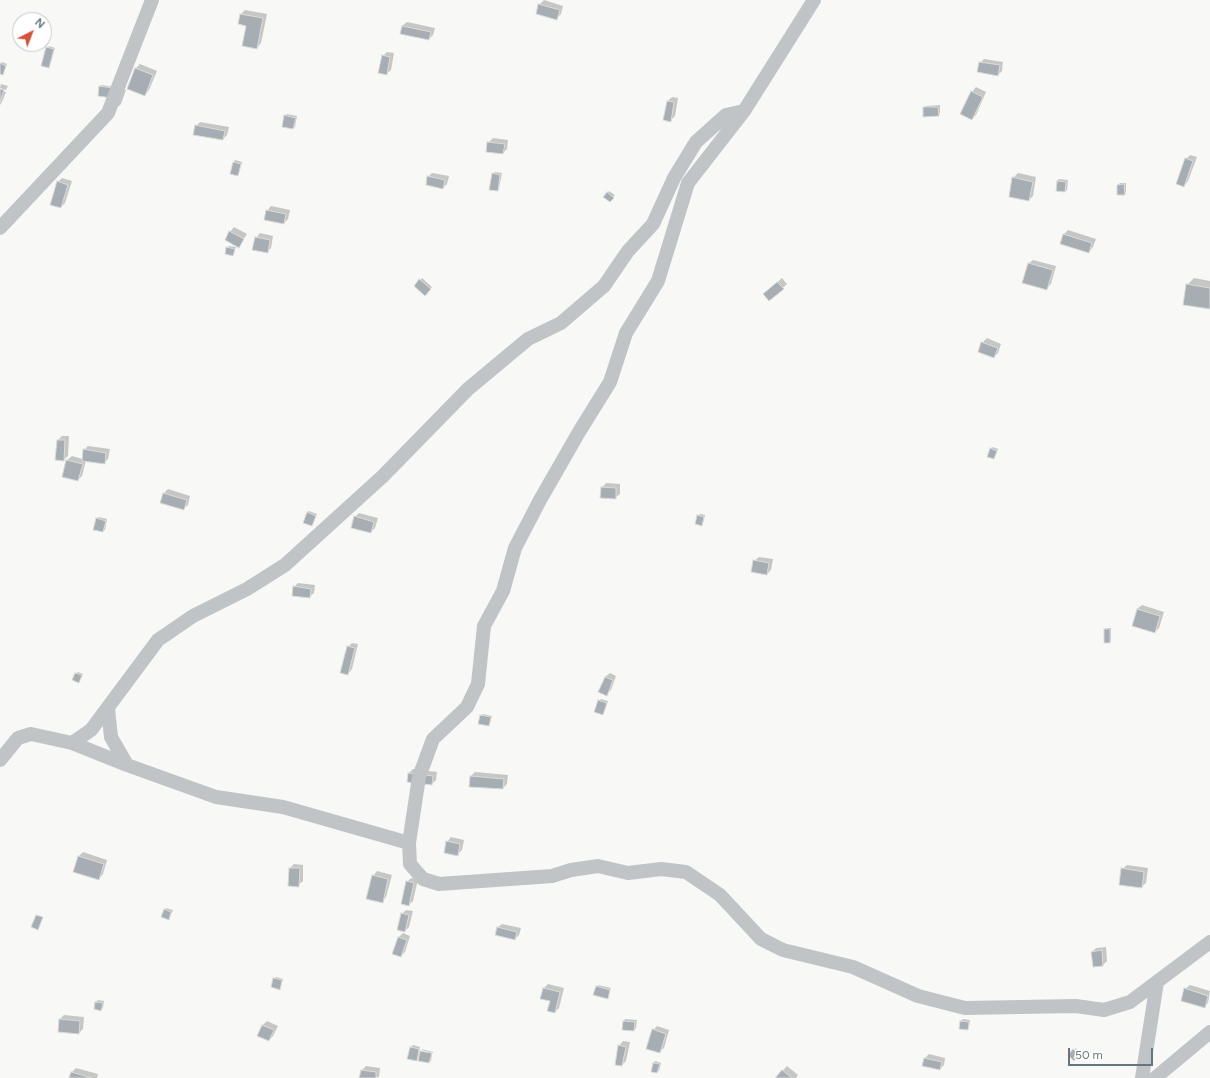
<!DOCTYPE html>
<style>
body{margin:0}
#map{position:relative;width:1210px;height:1078px;overflow:hidden;background:#f8f8f6;font-family:Figtree,sans-serif}
canvas{display:block}
.north{position:absolute;left:12px;top:12px;width:40px;height:40px;box-sizing:border-box;background:#fff;border:1px solid #c2c8cb;border-radius:50%;rotate:42deg;font-size:11px;font-weight:700;line-height:16px;text-align:center;color:#66767e}
.north::after{content:'';display:block;margin:auto;width:14px;height:18px;background:#d2533d;clip-path:polygon(50% 0,100% 100%,50% 72%,0 100%)}
.scale{position:absolute;left:1068px;top:1048px;width:85px;height:18px;box-sizing:border-box;border:2px solid #66767e;border-top:0;padding-left:5px;font-size:12px;line-height:14px;white-space:nowrap;color:#66767e;-webkit-text-stroke:3px #fff;paint-order:stroke}
</style>
<div id="map">
<canvas width="1210" height="1078"></canvas>
<div class="north">N</div>
<div class="scale">50 m</div>
</div>
<script>
const ctx = document.querySelector('canvas').getContext('2d');
ctx.lineJoin = 'round';
function fillPath(path, color) {
  ctx.fillStyle = color;
  ctx.fill(path, 'evenodd');
}
function shape(rows) {
  const path = new Path2D();
  for (const r of rows) {
    path.moveTo(r[0], r[1]);
    for (let i = 2; i < r.length; i += 2) path.lineTo(r[i], r[i + 1]);
  }
  return path;
}
function stroke(path, color, width, dash) {
  ctx.strokeStyle = color;
  ctx.lineWidth = width;
  ctx.lineCap = dash ? 'butt' : 'round';
  ctx.setLineDash(dash || []);
  ctx.stroke(path);
}
const shadow = shape([
 [544,0,563,6,561,14,557,18,539,5],
 [245,10,267,14,261,43,257,48,247,25,241,14],
 [407,22,435,28,433,35,429,39,402,26],
 [49,46,55,48,50,65,48,66,47,48],
 [387,52,394,53,391,70,386,74,383,56],
 [984,59,1003,62,1002,71,998,75,980,63],
 [2,62,7,64,2,74,0,73,0,65],
 [140,64,157,71,149,90,145,95,136,68],
 [1,84,8,86,6,90,0,88],
 [102,85,114,87,111,97,100,87],
 [976,87,986,92,976,115,972,119,972,92],
 [119,88,126,90,121,104,119,106,113,104],
 [0,90,6,92,2,102,0,105],
 [672,97,678,98,675,116,670,121,668,101],
 [940,105,940,113,938,115,924,108,926,106],
 [287,114,297,116,295,127,293,128,285,116],
 [200,122,229,127,227,135,223,139,196,126],
 [493,138,508,140,507,149,503,153,488,143],
 [1190,155,1197,157,1188,181,1184,186,1186,159],
 [235,160,242,162,239,173,237,175,231,173,234,162],
 [495,172,502,173,499,188,497,190,493,174],
 [432,173,449,176,447,184,443,188,428,177],
 [1018,173,1036,177,1033,196,1029,200,1013,178],
 [62,178,72,181,65,203,61,207,58,182],
 [1059,179,1068,180,1067,190,1065,191,1057,181],
 [1120,183,1126,183,1126,192,1124,194,1118,185],
 [609,191,615,195,610,201,604,197],
 [271,206,290,210,288,219,284,223,267,211],
 [234,227,247,234,239,246,230,232],
 [1068,230,1096,239,1093,247,1089,252,1061,243,1064,234],
 [260,233,273,236,271,248,267,252,256,238],
 [229,246,236,247,233,255,227,248],
 [1033,260,1056,266,1051,284,1047,288,1028,264],
 [422,278,432,287,425,295,415,286],
 [782,278,787,284,770,300,769,290],
 [1194,278,1210,281,1210,308,1187,285],
 [987,338,1001,344,998,353,994,357,982,343],
 [62,436,69,436,68,456,63,460,58,440],
 [88,446,110,449,108,459,104,463,86,460,82,476,78,480,63,477,67,460,72,456,83,459,84,450],
 [993,447,998,449,994,458,991,449],
 [606,483,620,484,620,494,615,498,602,488],
 [168,489,190,496,188,505,183,509,164,493],
 [309,511,317,514,312,525,307,513],
 [359,513,378,518,375,528,371,532,355,517],
 [700,514,705,515,703,523,702,525,698,516],
 [99,517,107,519,105,530,103,531,95,529,97,519],
 [759,557,773,559,771,570,767,574,754,561],
 [298,583,315,585,314,593,309,597,294,587],
 [1142,605,1164,612,1159,628,1155,632,1137,609],
 [1107,628,1111,628,1111,641,1109,642,1105,630],
 [352,643,358,644,352,669,348,674,348,647],
 [78,672,83,674,79,682,76,673],
 [610,673,616,676,611,690,607,694,605,677],
 [601,699,608,701,603,714,599,701],
 [483,714,492,716,490,723,489,725,481,716],
 [413,769,437,772,436,780,432,784,409,773],
 [475,772,508,775,507,784,503,788,471,776],
 [451,837,464,840,462,850,458,854,447,842],
 [83,852,107,860,103,874,99,879,78,857],
 [294,864,303,865,303,881,298,885,290,868],
 [1127,865,1148,868,1146,883,1141,887,1122,869],
 [377,871,392,875,386,897,382,902,373,876],
 [411,878,418,879,413,901,409,905,407,882],
 [166,908,173,910,169,919,165,910],
 [406,910,413,911,409,927,405,931,402,914],
 [502,924,521,928,519,935,515,939,497,928],
 [403,933,410,936,405,952,401,956,398,938],
 [1106,947,1107,961,1103,965,1092,952,1096,948],
 [276,977,283,979,281,987,279,989,274,979],
 [548,984,564,988,559,1008,555,1012,551,1001,541,998,544,988],
 [598,985,611,988,607,998,597,987],
 [1190,985,1210,991,1208,1003,1204,1007,1185,989],
 [98,1000,104,1001,103,1008,101,1010,96,1002],
 [64,1015,84,1017,83,1029,79,1033,60,1019],
 [625,1019,637,1020,636,1028,634,1030,623,1029,624,1021],
 [963,1019,970,1020,969,1027,968,1029,961,1028,961,1021],
 [267,1021,278,1026,273,1036,269,1040,263,1025],
 [657,1026,669,1030,664,1048,659,1052,653,1030],
 [623,1041,630,1042,626,1061,622,1065,619,1046],
 [413,1045,420,1047,419,1053,421,1051,432,1054,431,1061,429,1062,420,1056,416,1059,409,1058,411,1047],
 [1076,1048,1080,1053,1074,1059,1069,1055],
 [422,1049,433,1052,433,1053,422,1050],
 [929,1054,945,1058,944,1065,940,1069,923,1065,925,1058],
 [655,1061,661,1063,659,1071,657,1072,654,1063],
 [366,1066,380,1068,379,1077,360,1078,362,1070],
 [787,1066,798,1075,796,1078,776,1078],
 [76,1068,98,1074,97,1078,71,1078,72,1072]
]);
const building = shape([
 [538,4,560,10,557,20,536,14,538,4],
 [240,14,263,18,257,49,242,46,246,26,238,24,240,14],
 [402,26,431,32,429,40,400,34,402,26],
 [46,47,54,49,49,68,41,66,46,47],
 [382,55,390,57,387,75,378,73,382,55],
 [979,62,1000,65,998,76,977,72,979,62],
 [0,63,6,66,3,75,0,74,0,63],
 [135,68,153,75,145,96,127,89,135,68],
 [99,86,113,88,112,98,98,96,99,86],
 [0,89,4,90,0,103,0,89],
 [971,91,983,97,972,120,960,114,971,91],
 [667,101,674,102,671,122,663,120,667,101],
 [923,107,938,107,939,116,923,117,923,107],
 [284,115,296,118,293,129,282,127,284,115],
 [195,125,225,131,223,140,193,135,195,125],
 [487,142,505,144,503,154,486,152,487,142],
 [1185,158,1193,161,1184,187,1176,184,1185,158],
 [233,162,241,164,238,176,230,174,233,162],
 [492,173,500,175,498,191,489,190,492,173],
 [427,176,445,180,443,189,426,185,427,176],
 [1012,177,1033,182,1029,201,1009,197,1012,177],
 [57,181,68,185,61,208,50,205,57,181],
 [1057,181,1066,182,1065,192,1056,191,1057,181],
 [1124,184,1125,195,1117,195,1117,185,1124,184],
 [607,192,614,198,610,202,603,197,607,192],
 [266,210,286,214,284,224,264,220,266,210],
 [229,231,244,239,239,248,225,240,229,231],
 [1063,234,1092,243,1089,253,1060,244,1063,234],
 [255,237,270,240,268,253,252,250,255,237],
 [226,247,235,249,233,256,225,254,226,247],
 [1028,263,1053,270,1047,290,1022,283,1028,263],
 [419,279,431,289,425,296,414,286,419,279],
 [777,282,784,289,769,301,763,294,777,282],
 [1186,284,1210,288,1210,309,1183,305,1186,284],
 [981,342,998,348,994,358,978,352,981,342],
 [57,440,65,440,64,461,55,460,57,440],
 [990,448,997,451,994,459,987,457,990,448],
 [83,449,106,453,105,464,82,461,83,449],
 [66,460,83,464,78,481,62,477,66,460],
 [601,487,616,488,616,499,600,498,601,487],
 [163,493,187,500,184,510,160,503,163,493],
 [307,512,316,516,312,526,303,523,307,512],
 [697,515,704,517,702,526,695,524,697,515],
 [354,516,374,522,371,533,351,528,354,516],
 [96,518,106,521,103,532,93,530,96,518],
 [753,560,769,563,767,575,751,572,753,560],
 [293,586,311,589,310,598,292,596,293,586],
 [1137,609,1160,616,1155,633,1132,626,1137,609],
 [1104,629,1110,629,1110,643,1104,643,1104,629],
 [347,646,355,648,348,675,340,673,347,646],
 [75,673,82,675,79,683,72,680,75,673],
 [605,677,613,680,607,696,598,692,605,677],
 [598,700,607,703,603,715,594,712,598,700],
 [480,715,491,717,489,726,478,724,480,715],
 [408,773,433,776,432,785,407,782,408,773],
 [470,776,504,779,503,789,469,787,470,776],
 [446,841,460,844,458,856,444,853,446,841],
 [78,856,104,864,99,880,73,872,78,856],
 [289,868,300,868,299,887,288,886,289,868],
 [1121,868,1144,872,1142,888,1119,885,1121,868],
 [372,875,388,879,383,903,366,899,372,875],
 [406,881,414,883,409,906,401,904,406,881],
 [164,909,171,912,169,920,161,917,164,909],
 [401,913,409,915,405,932,397,930,401,913],
 [36,915,43,917,38,930,31,927,36,915],
 [497,927,517,932,515,940,495,935,497,927],
 [398,937,407,940,401,957,392,954,398,937],
 [1102,950,1103,966,1093,967,1091,952,1102,950],
 [273,978,282,980,280,990,271,987,273,978],
 [596,986,610,990,608,999,593,995,596,986],
 [543,988,560,992,555,1013,547,1011,550,1001,540,999,543,988],
 [1184,988,1208,996,1205,1008,1181,1001,1184,988],
 [95,1002,103,1003,101,1011,94,1009,95,1002],
 [59,1019,80,1021,79,1034,58,1032,59,1019],
 [623,1021,635,1022,634,1031,622,1030,623,1021],
 [960,1021,969,1022,968,1030,959,1029,960,1021],
 [262,1025,274,1030,269,1041,257,1036,262,1025],
 [652,1029,666,1034,660,1053,646,1049,652,1029],
 [618,1045,626,1047,622,1066,615,1065,618,1045],
 [410,1047,419,1049,417,1061,407,1059,410,1047],
 [1073,1049,1079,1055,1074,1061,1068,1055,1073,1049],
 [420,1051,432,1053,429,1063,418,1061,420,1051],
 [924,1058,942,1062,940,1070,922,1066,924,1058],
 [653,1063,660,1064,657,1073,651,1072,653,1063],
 [361,1070,376,1072,376,1078,359,1078,361,1070],
 [782,1070,792,1078,775,1078,782,1070],
 [71,1072,92,1078,69,1078,71,1072]
]);
const minor = shape([
 [814,0,744,111,688,183,658,281,626,333,610,382,579,432,540,500,515,548,503,591,484,626,478,684,467,707,433,739,419,777,409,843,410,864,423,879,439,884,552,876,571,870,598,866,628,873,661,869,686,872,720,895,761,939,783,950,853,967,918,996,965,1008,1076,1006,1104,1010,1130,1002,1210,942],
 [0,228,108,113,152,0],
 [108,709,111,737,127,765],
 [72,743,91,730,158,640,193,616,247,589,285,565,383,476,468,389,528,339,561,323,604,286,628,251,653,224,674,178,696,142,726,115,744,111],
 [0,760,18,738,31,734,72,743,127,765,216,797,283,807,409,843],
 [1142,1078,1157,982],
 [1155,1078,1210,1032]
]);
fillPath(shadow, '#0003');
fillPath(building, '#a6aeb3');
stroke(building, '#dadad9', 1);
stroke(minor, '#c0c4c7', 14);
</script>
